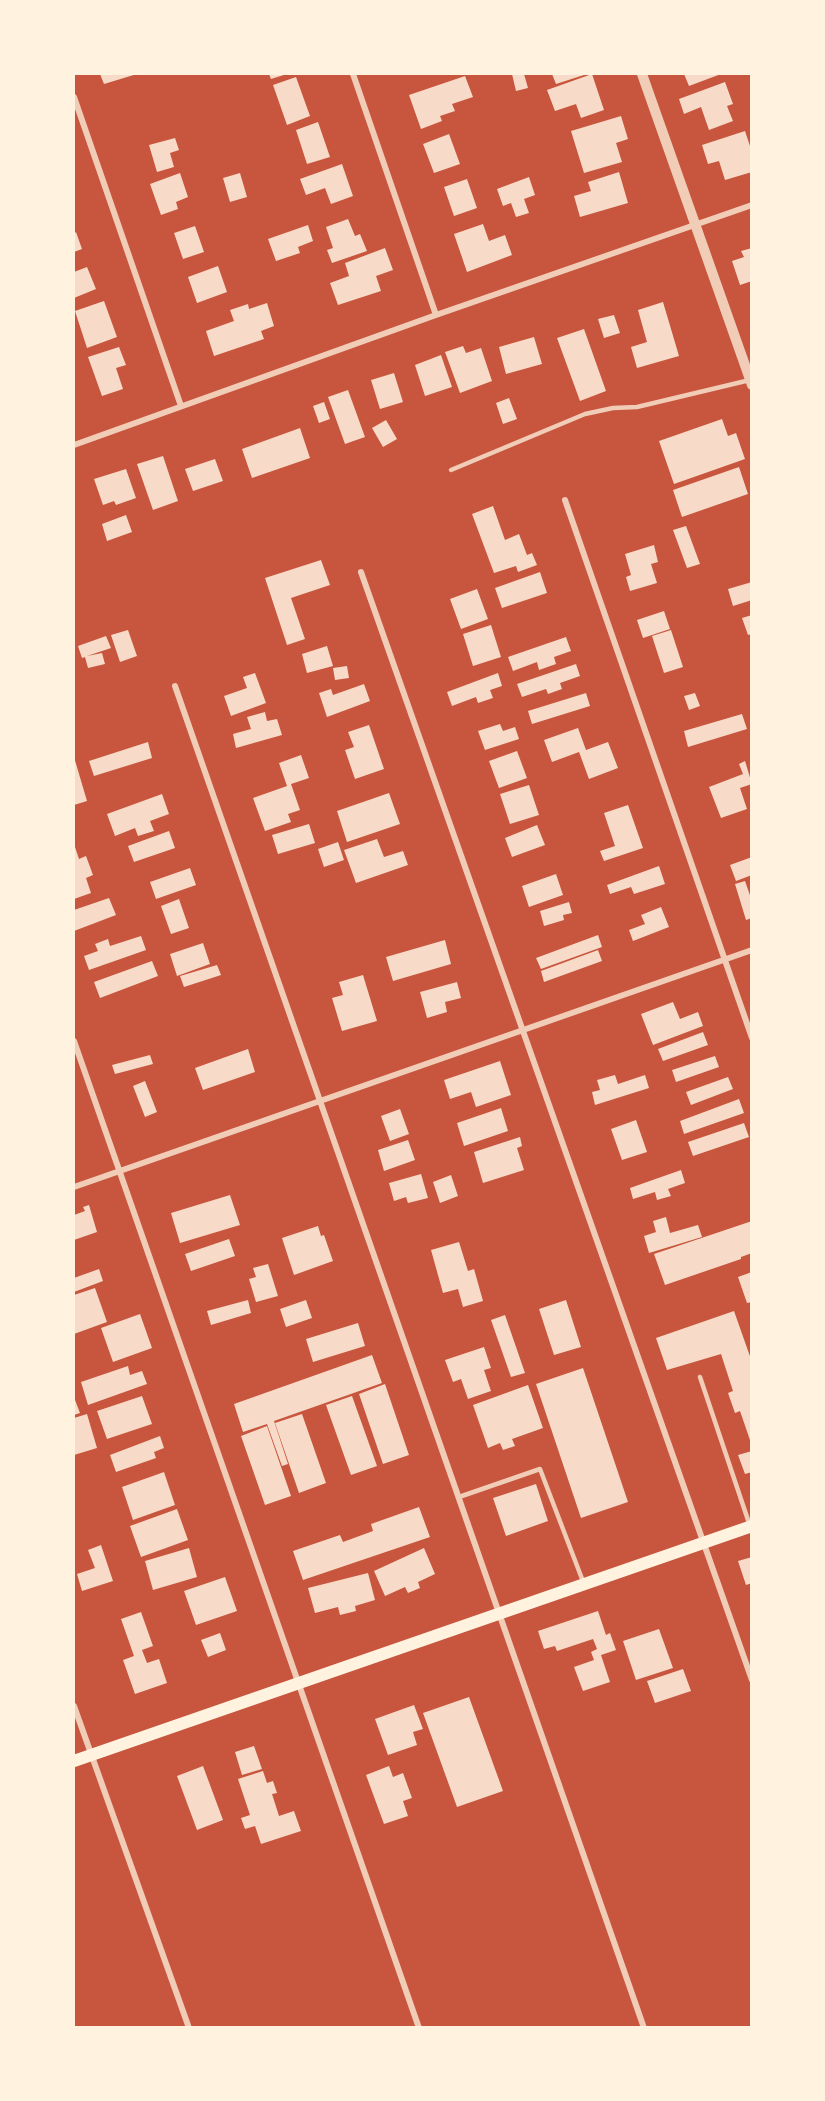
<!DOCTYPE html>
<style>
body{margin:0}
#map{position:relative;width:825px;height:2101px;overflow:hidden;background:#c8553d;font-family:"Work Sans",sans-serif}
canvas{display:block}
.frame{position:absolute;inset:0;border:75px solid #fff3e0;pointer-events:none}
</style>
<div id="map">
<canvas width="825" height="2101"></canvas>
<div class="frame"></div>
</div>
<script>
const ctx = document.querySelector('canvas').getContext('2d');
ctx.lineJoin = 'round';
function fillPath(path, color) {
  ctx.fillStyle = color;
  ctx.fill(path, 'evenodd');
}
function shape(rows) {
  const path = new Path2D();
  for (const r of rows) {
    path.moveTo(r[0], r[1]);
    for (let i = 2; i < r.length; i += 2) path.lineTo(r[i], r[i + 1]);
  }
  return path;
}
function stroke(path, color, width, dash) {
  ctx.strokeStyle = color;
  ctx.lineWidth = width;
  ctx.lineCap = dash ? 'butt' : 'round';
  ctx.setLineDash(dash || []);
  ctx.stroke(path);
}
const building = shape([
 [100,74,137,74,104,84],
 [269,74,287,74,271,79],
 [512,74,524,74,528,88,516,91],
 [552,74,587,74,556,84],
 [592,74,604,110,581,118,576,104,555,111,547,90],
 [684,74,721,74,689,86],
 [465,76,473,97,452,104,455,111,440,116,442,121,421,129,409,95],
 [296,77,310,116,287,125,273,85],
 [725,82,733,104,727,106,733,121,709,130,701,107,684,114,679,99],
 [621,116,628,139,616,143,622,162,584,173,571,131],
 [318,122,330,157,307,164,296,130],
 [745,131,752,152,752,172,725,180,719,161,708,164,702,145],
 [449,134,460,164,434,173,423,144],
 [175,138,179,150,170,153,174,167,157,172,149,145],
 [342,164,353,196,331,204,325,188,306,195,300,179],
 [619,172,628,203,580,217,574,196,591,191,588,182],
 [180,173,188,197,176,202,178,209,161,215,150,184],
 [240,173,247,197,230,202,223,178],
 [529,177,535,195,524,199,529,213,516,217,511,203,503,206,497,189],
 [467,179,477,208,454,216,444,187],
 [348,219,355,236,360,234,367,251,332,263,327,250,333,248,326,227],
 [483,224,489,241,505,235,512,255,467,272,454,234],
 [308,225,313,241,298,247,300,253,276,261,268,239],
 [195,226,204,252,183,259,174,233],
 [76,232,82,249,74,252,74,234],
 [385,248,393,270,376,276,381,291,338,305,330,283,349,276,345,263],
 [752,248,752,281,740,285,732,261,744,257,741,251],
 [218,266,227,292,197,303,188,277],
 [87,267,96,289,74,298,74,272],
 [104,301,117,337,87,348,75,311],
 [663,302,679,356,637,368,631,347,647,342,638,310],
 [267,303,274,326,261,331,264,339,214,356,206,331,234,321,230,310,248,304,249,309],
 [614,315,620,333,604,338,598,319],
 [584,329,606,391,580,401,557,338],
 [534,337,542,364,506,374,499,347],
 [463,346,466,353,481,348,492,381,460,393,445,352],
 [119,347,126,365,116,368,123,389,102,396,88,357],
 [441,355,452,387,425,396,415,365],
 [394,373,403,402,380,409,371,380],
 [348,390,365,437,345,444,328,397],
 [509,398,517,419,503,424,496,403],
 [324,402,330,419,319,423,313,406],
 [722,419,728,436,736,433,745,459,674,484,659,441],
 [386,420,397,439,383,447,372,428],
 [300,428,310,458,252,478,242,449],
 [163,456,178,501,153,510,137,464],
 [215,459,223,481,193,491,185,469],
 [739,467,748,494,682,517,673,490],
 [126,469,136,498,116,505,114,501,103,505,94,479],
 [493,506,505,540,519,534,527,555,532,553,537,565,518,572,516,566,494,573,472,514],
 [126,515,132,532,107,541,102,524],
 [686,526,700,564,687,568,673,530],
 [654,545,658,562,651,564,657,583,630,591,626,577,631,575,625,554],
 [321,560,330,585,291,598,305,639,287,645,265,578],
 [540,572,547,593,502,608,495,588],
 [752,582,752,600,733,606,728,589],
 [477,589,488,619,461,629,450,599],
 [664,611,670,629,643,638,637,620],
 [752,615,752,634,748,635,742,618],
 [491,625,501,657,473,666,463,634],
 [128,630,137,656,120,662,111,635],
 [671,630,683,667,664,673,652,636],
 [106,636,111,648,87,656,102,653,105,664,88,668,85,657,82,658,78,646],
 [566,637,571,651,554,657,556,664,539,670,537,662,513,671,508,657],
 [327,646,333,666,307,673,302,654],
 [576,664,580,676,560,683,562,689,548,694,546,689,522,697,517,684],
 [347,666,349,678,335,680,333,668],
 [255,673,266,703,231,716,224,696,247,688,243,677],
 [498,673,502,686,490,690,493,698,478,703,476,697,452,706,447,692],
 [364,684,370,701,327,717,319,693,331,689,333,695],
 [586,693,590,706,532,724,528,711],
 [695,693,700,706,689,710,684,696],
 [265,712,267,721,277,719,282,735,236,748,233,734,251,729,247,717],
 [742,714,747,729,688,747,684,731],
 [500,724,503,731,515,727,519,739,485,750,478,731],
 [369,725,384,769,355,779,345,750,354,747,348,732],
 [578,728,586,750,608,742,618,768,589,779,579,752,552,762,544,740],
 [148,742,152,758,94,776,89,761],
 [517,751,527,778,499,788,489,761],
 [301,755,309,778,291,784,300,810,288,814,291,822,265,831,253,798,287,786,279,763],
 [74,757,87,801,74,805],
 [745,761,752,784,740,788,747,809,721,818,709,787,743,774,739,764],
 [529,785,539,815,510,824,500,794],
 [389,793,400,824,347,842,337,811],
 [162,794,169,814,150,821,154,831,138,836,135,828,115,836,107,814],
 [628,805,643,848,604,861,600,851,615,846,604,813],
 [309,824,315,843,278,854,272,835],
 [537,825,545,845,512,857,505,838],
 [169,831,175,848,134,862,128,846],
 [377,839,384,857,403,851,408,865,356,883,344,850],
 [338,842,344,860,324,867,318,849],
 [74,844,79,859,86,856,93,875,86,878,91,893,74,899],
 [752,857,752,875,736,881,730,865],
 [659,866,665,884,634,894,631,887,610,894,607,885],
 [190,868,196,885,156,899,150,882],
 [556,874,563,895,529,907,522,886],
 [745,881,752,901,752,918,746,920,735,884],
 [109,898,116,915,74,931,74,910],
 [179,899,189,928,171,934,161,906],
 [569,902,572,913,563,915,564,920,544,926,540,911],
 [661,907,669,927,633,941,629,930,645,924,641,915],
 [598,935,602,947,541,969,536,958],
 [141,936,146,950,89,970,84,956,98,951,95,944,108,939,110,946],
 [445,940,451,964,393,981,386,957],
 [203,943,210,964,177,976,170,954],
 [598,950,602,961,544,982,541,971],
 [152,961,158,976,100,998,94,982],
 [217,965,221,975,184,987,180,976],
 [363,975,377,1021,342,1031,332,998,343,995,339,982],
 [457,982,461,998,445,1002,447,1012,427,1018,420,992],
 [673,1002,680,1019,698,1012,703,1026,653,1045,641,1014],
 [703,1032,708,1045,663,1061,658,1049],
 [248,1049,255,1072,203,1090,195,1068],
 [150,1055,153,1064,115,1074,112,1065],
 [715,1056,719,1067,676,1082,672,1070],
 [500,1061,511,1095,476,1107,471,1092,450,1099,444,1080],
 [615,1075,618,1084,645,1075,649,1088,595,1105,592,1092,600,1090,597,1080],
 [728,1077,733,1089,691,1105,686,1092],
 [145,1081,157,1112,145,1117,133,1086],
 [739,1099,744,1113,684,1134,680,1121],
 [501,1108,508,1131,464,1146,457,1123],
 [400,1109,409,1134,390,1141,381,1116],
 [636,1120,647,1152,622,1160,611,1129],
 [744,1123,749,1137,693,1156,688,1142],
 [520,1137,522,1146,517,1148,524,1170,483,1183,474,1152],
 [408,1140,415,1160,384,1171,378,1150],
 [681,1170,685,1183,668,1189,671,1196,657,1200,655,1192,633,1199,630,1188],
 [421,1174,428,1198,408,1203,406,1197,394,1201,389,1183],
 [451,1175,458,1196,440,1203,433,1182],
 [230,1195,240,1225,180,1243,171,1213],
 [89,1205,97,1232,74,1240,74,1215,85,1211,83,1207],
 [666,1217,670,1233,698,1225,702,1237,649,1253,644,1236,656,1232,653,1221],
 [752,1221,752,1253,741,1257,741,1259,665,1285,654,1254],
 [318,1226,321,1236,324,1235,333,1261,294,1275,282,1238],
 [229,1239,235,1256,191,1271,185,1254],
 [459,1242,468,1271,474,1269,483,1301,463,1307,458,1289,443,1293,431,1250],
 [268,1264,278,1296,256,1302,249,1279,256,1277,253,1268],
 [99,1269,103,1281,74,1292,74,1278],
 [752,1272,752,1302,747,1303,738,1277],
 [95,1288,107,1322,74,1334,74,1295],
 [248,1300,251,1313,211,1325,207,1311],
 [306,1300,312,1318,286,1327,280,1309],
 [566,1300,581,1347,554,1355,539,1309],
 [734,1311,752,1362,751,1443,740,1411,735,1413,728,1393,733,1391,721,1354,667,1370,656,1338],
 [140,1314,152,1348,113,1362,101,1328],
 [505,1315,525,1373,511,1377,491,1320],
 [358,1323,365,1346,313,1362,306,1339],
 [484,1347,491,1368,484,1370,491,1391,468,1399,461,1379,453,1382,445,1360],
 [372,1355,382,1383,274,1421,288,1464,282,1466,267,1424,243,1432,234,1404],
 [128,1366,130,1375,142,1371,147,1384,88,1405,81,1382],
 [583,1368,628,1502,581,1518,536,1384],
 [385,1384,409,1455,383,1464,359,1394],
 [528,1385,543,1428,512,1439,515,1446,503,1450,500,1443,488,1448,473,1405],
 [142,1396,152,1424,107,1439,97,1411],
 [352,1396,377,1466,351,1475,326,1405],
 [75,1400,80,1413,74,1415,74,1401],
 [87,1414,97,1448,74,1455,74,1418],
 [302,1414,326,1483,299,1493,275,1423],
 [267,1426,291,1496,265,1505,241,1436],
 [160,1436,164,1448,154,1452,156,1458,116,1472,110,1455],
 [752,1451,752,1472,745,1474,738,1455],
 [164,1472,175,1505,133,1520,122,1487],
 [536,1484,548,1521,506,1536,493,1498],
 [419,1507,430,1537,303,1580,293,1551,340,1535,343,1542,373,1531,371,1524],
 [177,1509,188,1540,141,1557,130,1526],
 [101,1545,113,1581,82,1591,77,1574,95,1568,88,1550],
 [189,1548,197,1577,153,1590,145,1561],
 [424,1548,435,1574,418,1582,420,1588,408,1593,405,1587,385,1596,374,1571],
 [752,1557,752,1583,746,1585,738,1561],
 [368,1573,375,1600,355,1606,356,1611,340,1615,338,1607,315,1613,308,1588],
 [225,1577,237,1611,196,1625,184,1591],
 [598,1611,606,1635,610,1633,616,1650,601,1655,610,1682,583,1691,574,1667,594,1660,591,1652,597,1649,593,1639,557,1651,555,1646,544,1649,538,1631],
 [141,1612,153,1646,142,1650,147,1663,159,1659,167,1683,135,1694,123,1660,134,1656,121,1619],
 [659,1629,673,1668,636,1680,623,1641],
 [220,1633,226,1650,208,1657,201,1640],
 [683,1669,691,1691,655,1703,647,1681],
 [469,1697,503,1791,457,1807,423,1713],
 [414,1705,423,1729,413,1732,417,1745,388,1755,375,1719],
 [254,1746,262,1769,242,1775,235,1752],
 [203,1766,223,1820,197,1830,177,1776],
 [389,1766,393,1777,403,1773,412,1798,403,1801,408,1816,384,1824,366,1775],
 [263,1771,267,1783,273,1781,277,1793,272,1794,279,1816,294,1811,301,1831,261,1844,255,1826,245,1829,241,1818,250,1815,238,1779]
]);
const service = shape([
 [451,470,585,414,613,408,637,407,750,380],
 [700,1377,750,1526],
 [459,1497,540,1469,584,1584]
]);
const minor = shape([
 [353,74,436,315],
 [74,97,181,406],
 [74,445,436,315,752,205],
 [565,500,752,1038],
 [361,572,752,1680],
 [175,686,644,2028],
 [74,1041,419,2028],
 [74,1187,752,950],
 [74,1706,189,2028]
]);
const tertiary = shape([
 [642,74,752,385]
]);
const secondary = shape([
 [74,1761,752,1526]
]);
fillPath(building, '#f7dbc8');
stroke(service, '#f1ccb7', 4.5);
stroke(minor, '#f1ccb7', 6);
stroke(tertiary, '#f1ccb7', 10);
stroke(secondary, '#fff3e0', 12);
</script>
